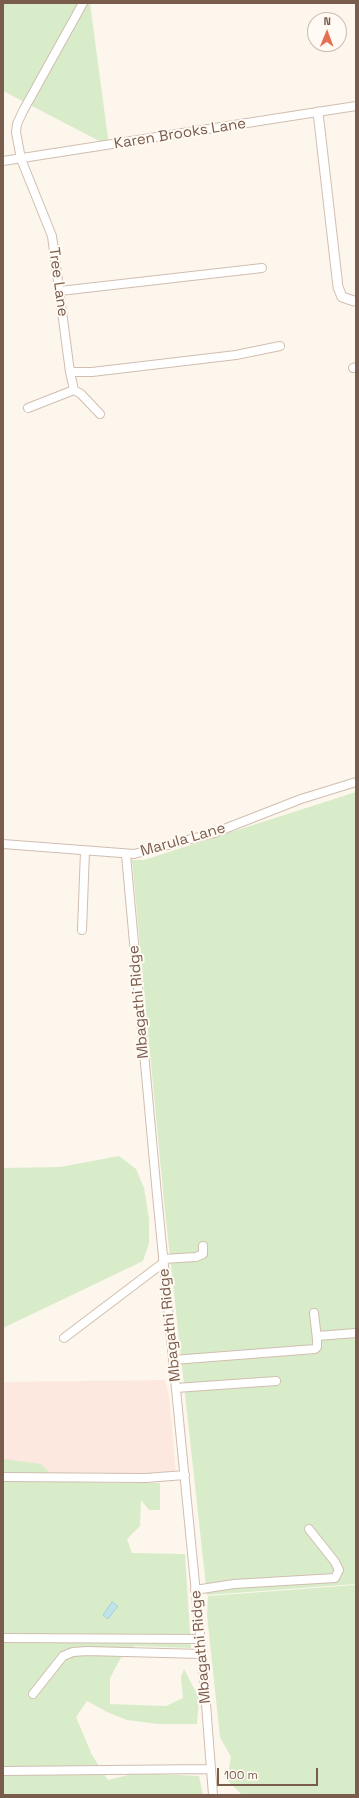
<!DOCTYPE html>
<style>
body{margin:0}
#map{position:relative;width:359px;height:1798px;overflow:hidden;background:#fdf6ec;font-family:"Space Grotesk",sans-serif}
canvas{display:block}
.frame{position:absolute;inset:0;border:4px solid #7a5c4d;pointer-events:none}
.north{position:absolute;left:307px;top:12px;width:40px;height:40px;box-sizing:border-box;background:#fffaf3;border:1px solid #cabbb1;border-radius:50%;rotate:1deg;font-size:11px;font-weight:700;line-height:16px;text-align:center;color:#7a5c4d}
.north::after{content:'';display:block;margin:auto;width:14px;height:18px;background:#e76f51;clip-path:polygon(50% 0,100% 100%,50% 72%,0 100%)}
.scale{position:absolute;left:217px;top:1768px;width:101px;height:18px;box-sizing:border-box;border:2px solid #7a5c4d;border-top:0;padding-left:5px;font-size:12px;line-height:14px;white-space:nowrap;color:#7a5c4d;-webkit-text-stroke:3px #fffaf3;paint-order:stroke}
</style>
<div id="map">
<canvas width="359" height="1798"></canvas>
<div class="frame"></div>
<div class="north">N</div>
<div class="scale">100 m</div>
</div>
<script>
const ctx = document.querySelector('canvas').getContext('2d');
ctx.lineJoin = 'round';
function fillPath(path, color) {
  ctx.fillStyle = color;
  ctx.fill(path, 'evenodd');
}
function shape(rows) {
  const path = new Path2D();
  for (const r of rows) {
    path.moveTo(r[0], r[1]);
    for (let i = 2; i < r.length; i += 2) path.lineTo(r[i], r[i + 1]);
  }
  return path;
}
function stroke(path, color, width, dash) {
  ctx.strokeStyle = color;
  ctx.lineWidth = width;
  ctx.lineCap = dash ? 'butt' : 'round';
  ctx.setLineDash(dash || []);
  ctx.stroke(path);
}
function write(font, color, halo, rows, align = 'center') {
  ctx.font = font + ' "Space Grotesk",sans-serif';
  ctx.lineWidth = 4;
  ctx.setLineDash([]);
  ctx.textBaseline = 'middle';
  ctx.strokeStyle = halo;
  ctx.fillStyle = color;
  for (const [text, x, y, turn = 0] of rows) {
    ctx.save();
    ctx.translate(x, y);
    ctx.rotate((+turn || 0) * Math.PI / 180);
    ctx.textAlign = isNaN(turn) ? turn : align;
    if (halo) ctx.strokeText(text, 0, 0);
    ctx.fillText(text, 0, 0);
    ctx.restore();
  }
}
const commercial = shape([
 [165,1380,169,1395,176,1473,3,1475,3,1382]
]);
const green = shape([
 [3,3,90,3,109,146,3,91],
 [356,792,356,1584,207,1595,164,1202,132,860,144,860],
 [119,1156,136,1169,144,1188,149,1219,149,1243,143,1261,3,1328,3,1168,60,1167],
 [3,1459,41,1464,58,1481,106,1483,160,1483,160,1510,149,1510,141,1500,140,1526,127,1539,132,1553,185,1554,191,1648,135,1646,120,1659,110,1678,110,1704,166,1706,183,1698,181,1677,184,1669,199,1698,197,1724,158,1724,127,1720,107,1712,87,1701,76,1717,92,1755,108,1780,136,1773,199,1776,203,1795,3,1795],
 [356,1585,356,1795,242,1795,227,1780,231,1757,220,1737,207,1615,208,1596]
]);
const water = shape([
 [112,1602,118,1606,108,1619,103,1615,112,1602]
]);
const minor = shape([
 [83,3,23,111,17,124,16,132,21,159,52,236,70,372,92,372,236,355,280,346],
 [3,161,356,106],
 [60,291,262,268],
 [353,368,356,367],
 [70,372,74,390,81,394,100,414],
 [28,408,74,390],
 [3,844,134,854,214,833,301,799,356,782],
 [126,855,157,1195,203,1665,213,1795],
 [82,930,85,851],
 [163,1259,196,1257,203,1254,203,1246],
 [317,1336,356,1333],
 [64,1338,163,1263],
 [173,1360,315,1349,317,1347,317,1339,314,1313],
 [176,1388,276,1381],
 [3,1477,146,1478,185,1475],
 [195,1590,234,1584,335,1578,339,1570,335,1562,309,1529],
 [3,1638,199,1639],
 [33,1694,63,1656,73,1652,87,1651,202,1654],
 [3,1771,211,1769]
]);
const tertiary = shape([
 [318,112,338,287,342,297,354,301]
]);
const streetNames = [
 ["Karen Brooks Lane",180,134,-9],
 ["Tree Lane",58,282,82],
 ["Marula Lane",183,840,-16],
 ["Mbagathi Ridge",139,1002,-95],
 ["Mbagathi Ridge",170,1325,-96],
 ["Mbagathi Ridge",201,1647,-95]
];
fillPath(commercial, '#fde8e0');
fillPath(green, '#d8ecc9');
fillPath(water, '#bfe3e8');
stroke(water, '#a5d3da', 1);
stroke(minor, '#d1beb0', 10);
stroke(tertiary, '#d1beb0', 11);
stroke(minor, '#fff', 8);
stroke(tertiary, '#fff', 9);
write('15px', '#7a5c4d', '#fffaf3', streetNames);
</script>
